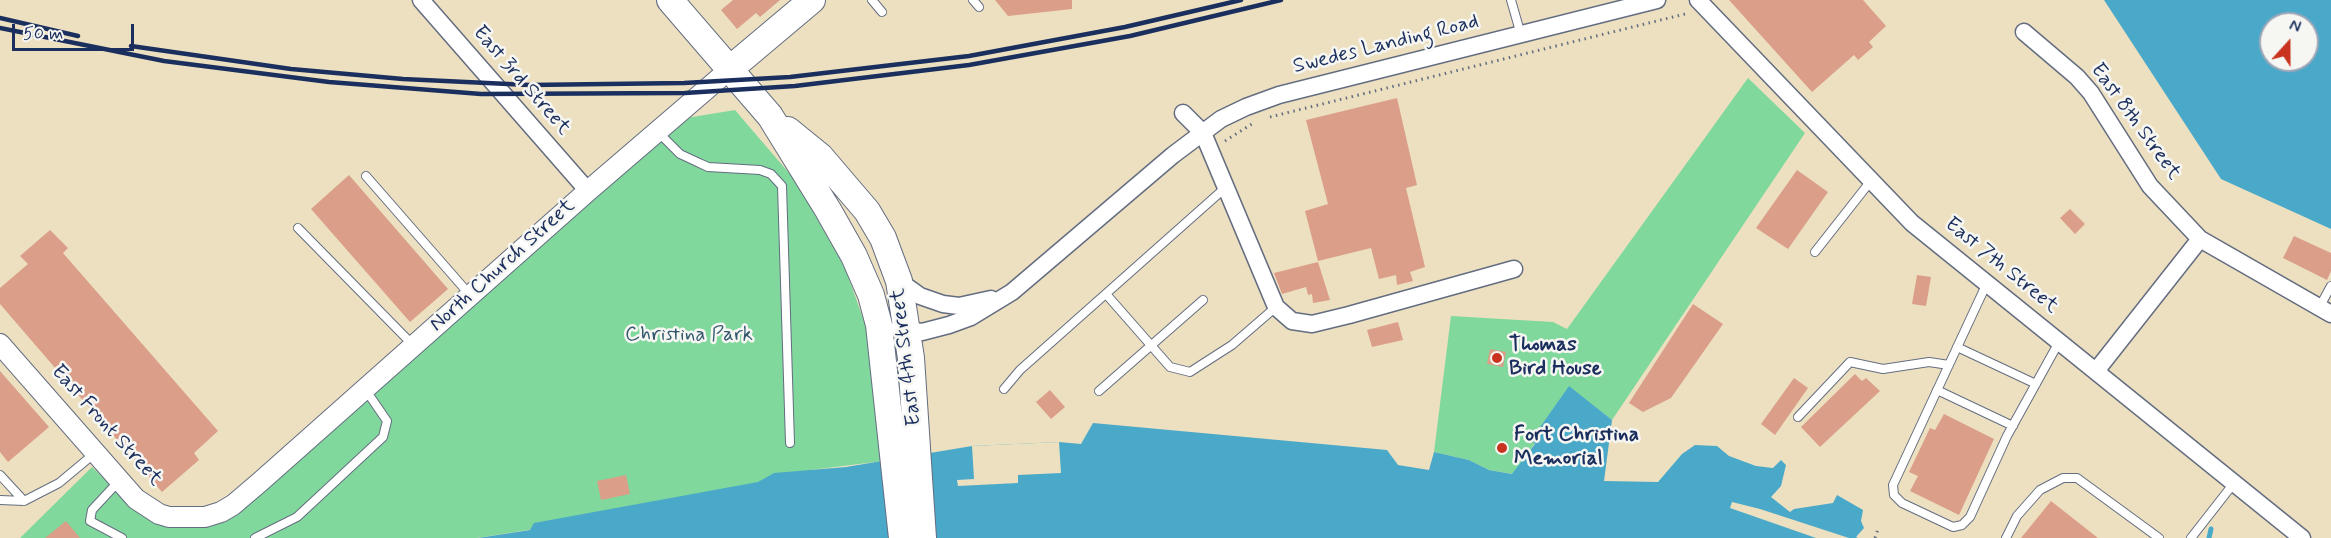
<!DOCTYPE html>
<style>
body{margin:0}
#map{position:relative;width:2331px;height:538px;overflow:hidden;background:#ece0c0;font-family:Mynerve,sans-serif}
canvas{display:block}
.north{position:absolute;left:2259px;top:12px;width:60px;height:60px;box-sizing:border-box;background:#f6f6f2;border:2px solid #9ea6b7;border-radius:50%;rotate:21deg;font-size:16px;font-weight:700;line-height:24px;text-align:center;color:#1b2f5e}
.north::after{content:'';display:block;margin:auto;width:21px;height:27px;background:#c8321e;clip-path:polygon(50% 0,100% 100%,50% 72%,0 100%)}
.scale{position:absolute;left:12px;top:24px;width:122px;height:27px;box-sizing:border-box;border:3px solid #1b2f5e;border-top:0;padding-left:8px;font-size:18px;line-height:21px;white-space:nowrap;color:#1b2f5e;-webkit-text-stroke:4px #f6f6f2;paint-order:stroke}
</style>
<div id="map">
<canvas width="2331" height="538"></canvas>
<div class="north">N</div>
<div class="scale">50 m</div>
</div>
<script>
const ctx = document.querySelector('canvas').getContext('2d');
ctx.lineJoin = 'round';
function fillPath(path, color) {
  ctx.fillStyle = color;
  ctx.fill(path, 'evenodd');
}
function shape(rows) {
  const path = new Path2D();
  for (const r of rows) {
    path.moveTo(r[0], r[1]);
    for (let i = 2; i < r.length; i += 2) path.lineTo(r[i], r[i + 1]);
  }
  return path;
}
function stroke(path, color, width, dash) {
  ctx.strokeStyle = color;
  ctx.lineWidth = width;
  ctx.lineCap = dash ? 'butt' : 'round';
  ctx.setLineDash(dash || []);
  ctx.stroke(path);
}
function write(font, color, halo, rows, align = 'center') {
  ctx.font = font + ' Mynerve,sans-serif';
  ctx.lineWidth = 5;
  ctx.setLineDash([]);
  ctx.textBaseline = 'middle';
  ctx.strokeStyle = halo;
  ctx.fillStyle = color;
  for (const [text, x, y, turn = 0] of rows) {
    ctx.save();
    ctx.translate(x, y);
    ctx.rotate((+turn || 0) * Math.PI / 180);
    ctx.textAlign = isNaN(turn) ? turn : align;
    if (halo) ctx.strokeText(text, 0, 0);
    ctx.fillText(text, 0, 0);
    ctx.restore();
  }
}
const green = shape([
 [1748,78,1805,133,1612,420,1569,387,1531,440,1535,443,1513,474,1489,470,1469,460,1434,452,1451,316,1553,322,1567,329],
 [735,110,795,180,846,270,875,353,883,461,811,470,756,494,477,538,20,538,92,467,141,514,173,526,206,527,242,508,686,118]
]);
const water = shape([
 [2104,0,2331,0,2331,229,2221,179],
 [2271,24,2307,24,2307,60,2271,60],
 [1569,386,1612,420,1604,481,1658,482,1682,454,1695,445,1717,446,1729,456,1756,466,1773,468,1781,460,1786,465,1781,486,1771,497,1790,512,1794,509,1833,503,1837,495,1863,510,1861,521,1864,528,1856,537,1858,538,478,538,530,530,534,523,758,482,774,473,846,467,972,446,1059,442,1081,444,1093,423,1387,450,1398,465,1429,470,1434,452,1469,460,1489,470,1512,474,1535,444,1531,440]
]);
const pier = shape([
 [1059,442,1061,473,1018,475,1018,483,958,486,957,480,974,479,972,446],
 [1732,502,1760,509,1849,538,1816,538,1730,508]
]);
const stream = shape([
 [2209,538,2211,529]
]);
const building = shape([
 [733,0,780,0,760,17,756,13,737,29,721,10],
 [995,0,1072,0,1072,9,1008,16],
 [1729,0,1863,0,1886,26,1869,42,1873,47,1858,60,1854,55,1812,92],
 [1397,98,1417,185,1406,188,1425,267,1410,272,1413,281,1397,285,1396,275,1379,279,1371,248,1318,261,1305,211,1328,204,1306,120],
 [1797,170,1828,192,1788,249,1756,228],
 [349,175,448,289,410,322,311,209],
 [2070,209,2085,224,2075,234,2060,218],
 [50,230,68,248,63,253,218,431,194,453,199,460,162,492,0,304,0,288,28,264,20,256],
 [2294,236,2331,253,2331,271,2327,280,2283,258],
 [1318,262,1330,300,1313,303,1312,294,1308,295,1306,287,1282,294,1274,273],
 [1917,275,1931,277,1926,306,1912,304],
 [1693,304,1723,324,1671,398,1643,412,1629,403],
 [1398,322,1403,340,1372,347,1367,330],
 [1490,349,1506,352,1503,367,1487,364],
 [0,371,49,427,8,462,0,452],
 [1855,374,1862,381,1866,378,1880,391,1820,447,1801,427],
 [1794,378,1808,388,1775,435,1761,424],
 [1050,390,1065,407,1051,419,1036,402],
 [1944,414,1994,439,1959,515,1910,491,1918,476,1909,472,1930,428,1935,430],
 [626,475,630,494,601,500,597,481],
 [2051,501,2098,538,2021,538],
 [66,521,80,538,45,538]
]);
const path = shape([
 [1270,117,1689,13],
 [1225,141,1255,122],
 [1875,538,1878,529]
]);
const service = shape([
 [872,0,882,12],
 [973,0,979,7],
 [1511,0,1521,35],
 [658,132,680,154,695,161,708,167,760,170,771,174,782,186,790,443],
 [366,176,470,295],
 [298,228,413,345],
 [1815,252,1870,182],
 [1987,283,1893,485,1894,495,1902,503,1953,527,1962,525,1970,517,2007,436,2059,342],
 [1106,294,1170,367,1190,372,1232,345,1276,307],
 [2319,308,2331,286],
 [1957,347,2036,384],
 [1004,389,1020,370,1225,188],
 [1937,390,2013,426],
 [1099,391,1203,300],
 [1798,417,1850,362,1883,369,1929,362,1949,365],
 [0,475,24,501],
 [119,481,92,510,90,521,122,538],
 [0,500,24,501,59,483,95,453],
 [255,538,297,517,383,437,387,421,365,389],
 [2006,538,2017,516,2040,490,2063,478,2077,478,2159,538],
 [2191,538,2234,483]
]);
const minor = shape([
 [421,0,588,191],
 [1698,0,1912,223,2302,538],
 [2024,32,2077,77,2091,93,2150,186,2200,239,2331,314],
 [1183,113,1203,133,1276,307,1292,321,1312,324,1349,315,1514,269],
 [899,281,920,296,943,304,959,306,991,299],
 [898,329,922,332,949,325,971,317,1012,292,1173,155,1221,119,1246,107,1279,95,1657,0],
 [2096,371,2200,239]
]);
const tertiary = shape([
 [0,344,136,499,159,514,169,517,205,517,221,512,233,505,260,482,588,191,730,69]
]);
const primary = shape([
 [670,0,770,116,828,210,854,256,871,295,879,325,902,538],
 [730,69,812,0],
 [788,130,820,156,867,211,883,238,899,281,911,358,923,538]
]);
const rail = shape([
 [0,18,78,36],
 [0,28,164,61,329,82,481,94,685,93,795,86,969,65,1130,36,1281,0],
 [131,46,291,69,403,79,529,85,684,83,790,77,969,56,1125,27,1241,0]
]);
const markers = [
 [1497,358,6,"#c8321e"],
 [1502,448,6,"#c8321e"]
];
const streetNames = [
 ["Swedes Landing Road",1386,45,-14],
 ["East 3rd Street",521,81,49],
 ["East 8th Street",2135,122,54],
 ["North Church Street",503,266,-42],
 ["East 7th Street",2001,266,39],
 ["East 4th Street",907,357,-97],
 ["East Front Street",106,426,48]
];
const parkNames = [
 ["Christina Park",689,336]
];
const poiNames = [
 ["Thomas",1509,346],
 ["Bird House",1509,370],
 ["Fort Christina",1514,436],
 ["Memorial",1514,460]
];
fillPath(green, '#80d89c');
fillPath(water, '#4aa9c9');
fillPath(pier, '#ece0c0');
stroke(stream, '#4aa9c9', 5);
fillPath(building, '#db9e89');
stroke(service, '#646d80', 10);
stroke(minor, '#646d80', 19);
stroke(tertiary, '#646d80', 22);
stroke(primary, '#646d80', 28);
stroke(path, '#646d80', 3, [1.5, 4.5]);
stroke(service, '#fff', 8);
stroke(minor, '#fff', 16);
stroke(tertiary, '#fff', 20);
stroke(primary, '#fff', 26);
stroke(rail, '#1b2f5e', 4.5);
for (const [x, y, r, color] of markers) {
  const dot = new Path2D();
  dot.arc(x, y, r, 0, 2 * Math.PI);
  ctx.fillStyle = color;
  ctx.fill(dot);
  stroke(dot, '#f6f6f2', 2);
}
write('21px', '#1b2f5e', '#f6f6f2', streetNames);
write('21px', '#34596e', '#f6f6f2', parkNames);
write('bold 21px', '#1b2f5e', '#f6f6f2', poiNames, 'left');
</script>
